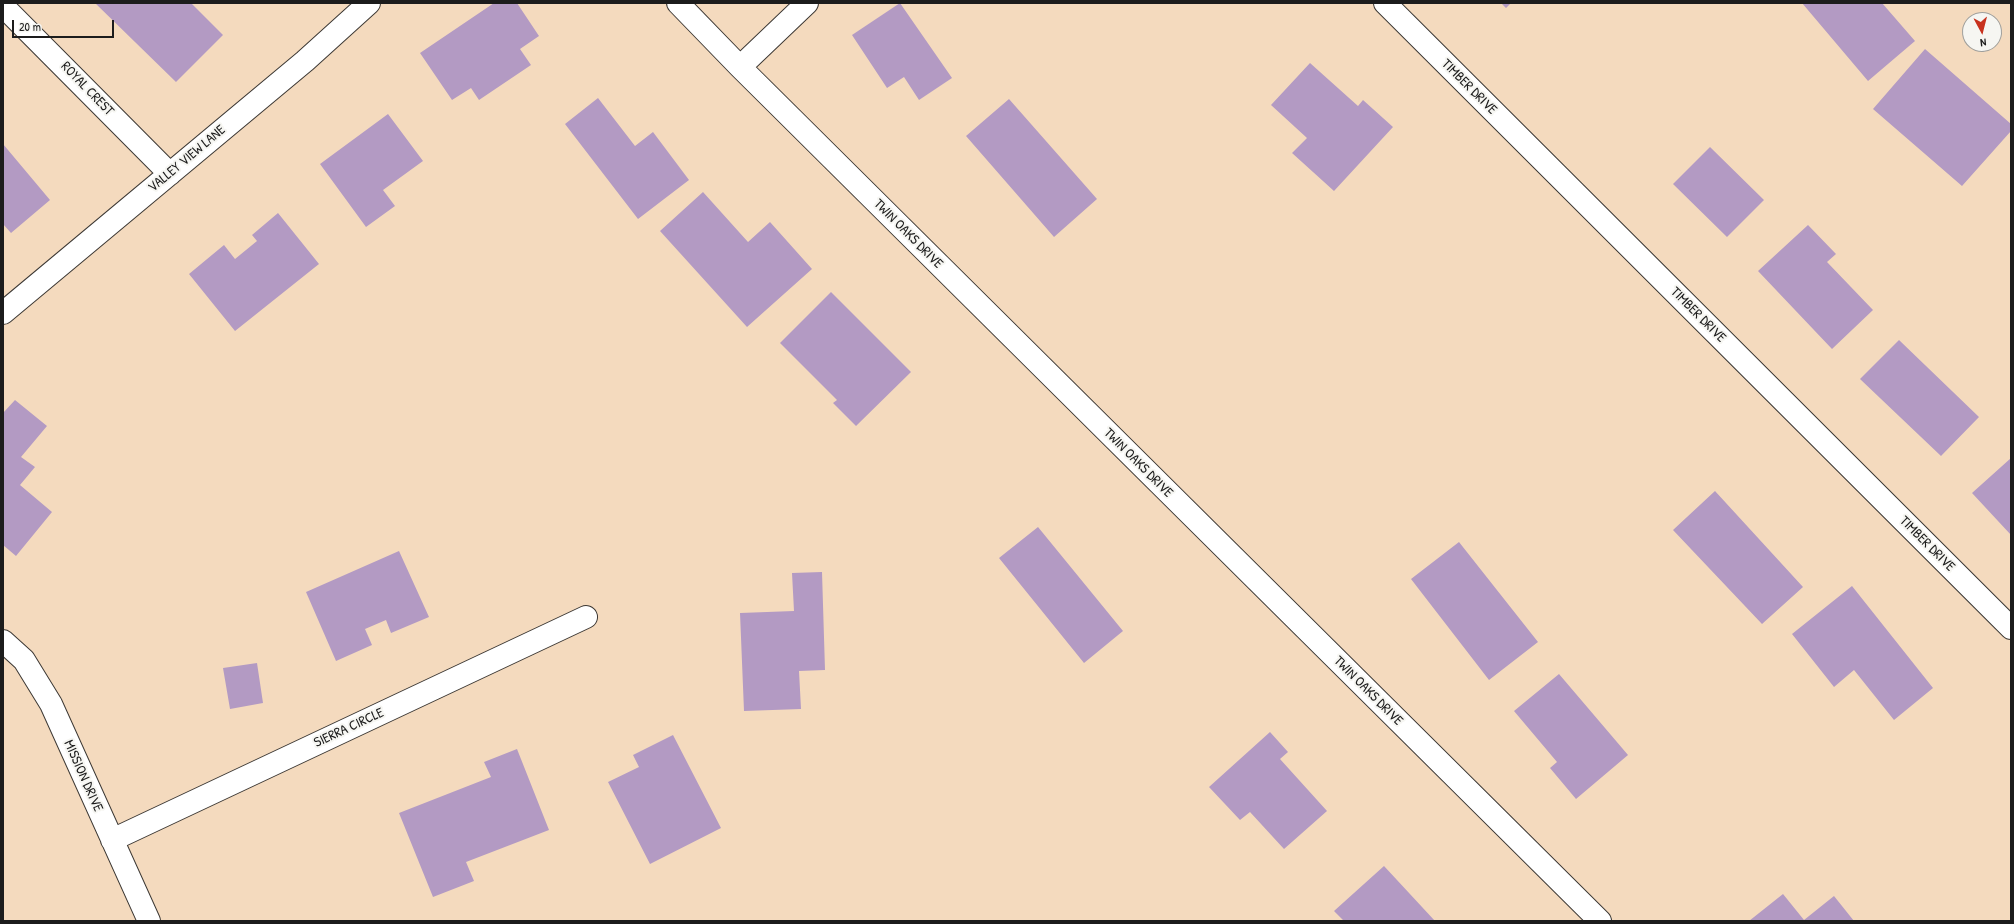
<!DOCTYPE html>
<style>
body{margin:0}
#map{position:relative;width:2014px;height:924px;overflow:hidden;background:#f4dabe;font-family:"Patrick Hand",sans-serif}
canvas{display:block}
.frame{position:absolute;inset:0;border:4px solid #1c1c1c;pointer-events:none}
.north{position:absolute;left:1962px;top:12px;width:40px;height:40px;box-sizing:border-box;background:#f6f6f2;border:1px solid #9f9f9c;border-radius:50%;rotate:173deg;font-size:11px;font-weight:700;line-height:16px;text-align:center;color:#1c1c1c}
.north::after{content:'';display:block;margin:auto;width:14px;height:18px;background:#c8321e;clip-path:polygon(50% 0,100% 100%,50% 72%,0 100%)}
.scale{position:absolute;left:12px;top:20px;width:102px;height:18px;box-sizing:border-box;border:2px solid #1c1c1c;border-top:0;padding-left:5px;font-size:12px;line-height:14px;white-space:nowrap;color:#1c1c1c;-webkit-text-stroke:3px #f6f6f2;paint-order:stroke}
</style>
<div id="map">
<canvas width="2014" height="924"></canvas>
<div class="frame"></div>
<div class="north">N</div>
<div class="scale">20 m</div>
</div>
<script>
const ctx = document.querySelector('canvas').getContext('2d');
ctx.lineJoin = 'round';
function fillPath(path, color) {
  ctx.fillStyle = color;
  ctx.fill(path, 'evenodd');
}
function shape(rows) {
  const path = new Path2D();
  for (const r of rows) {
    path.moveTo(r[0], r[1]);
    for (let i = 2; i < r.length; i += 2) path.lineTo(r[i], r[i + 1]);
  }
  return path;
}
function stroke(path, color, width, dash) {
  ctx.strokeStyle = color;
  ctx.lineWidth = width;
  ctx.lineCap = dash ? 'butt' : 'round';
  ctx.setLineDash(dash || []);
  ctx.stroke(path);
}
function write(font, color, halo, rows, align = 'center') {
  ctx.font = font + ' "Patrick Hand",sans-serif';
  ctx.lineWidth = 4;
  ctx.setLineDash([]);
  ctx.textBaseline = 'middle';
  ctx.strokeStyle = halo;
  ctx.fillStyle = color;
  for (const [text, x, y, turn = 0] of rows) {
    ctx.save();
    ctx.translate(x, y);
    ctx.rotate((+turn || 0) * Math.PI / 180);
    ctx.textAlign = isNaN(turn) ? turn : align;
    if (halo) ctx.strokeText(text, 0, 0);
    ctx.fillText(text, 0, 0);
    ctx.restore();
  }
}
const building = shape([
 [95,3,191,3,223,35,176,82],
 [494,3,517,3,539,36,520,49,531,65,479,100,471,88,452,100,420,53],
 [900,3,952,78,919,100,904,77,887,88,852,35],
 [1501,3,1511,3,1506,8],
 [1802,3,1882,3,1915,41,1868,81],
 [1925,49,2011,124,2011,131,1962,186,1873,109],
 [1310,63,1358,106,1363,100,1393,127,1334,191,1292,153,1307,138,1271,105],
 [598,98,635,146,653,132,689,180,638,219,565,124],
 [1009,99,1097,199,1054,237,966,136],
 [388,114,423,161,383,190,395,206,366,227,320,164],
 [3,144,50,200,11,233,3,224],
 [1710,147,1764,200,1727,237,1673,184],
 [703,192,748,242,770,222,812,269,747,327,660,231],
 [278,213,319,264,235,331,189,274,224,245,235,259,257,241,252,235],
 [1808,225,1836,254,1827,262,1873,310,1832,349,1758,271],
 [831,292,911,372,856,426,833,403,837,400,780,343],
 [1899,340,1979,417,1941,456,1860,379],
 [15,400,47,426,21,457,35,467,20,485,52,512,16,556,3,545,3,413],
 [2011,458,2011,535,1972,493],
 [1715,491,1803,587,1762,624,1673,530],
 [1038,527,1123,631,1084,663,999,558],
 [1459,542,1538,642,1489,680,1411,579],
 [399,551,429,617,391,633,386,620,365,629,372,645,336,661,306,592],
 [822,572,825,670,799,671,801,709,744,711,740,613,794,611,792,573],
 [1852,586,1933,688,1894,720,1854,670,1834,687,1792,634],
 [257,663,263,703,230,709,223,668],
 [1559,674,1628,755,1576,799,1550,768,1557,762,1514,711],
 [1270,732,1288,752,1280,759,1327,811,1284,849,1250,812,1240,820,1209,787],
 [673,735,721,828,650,864,608,782,639,767,633,755],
 [517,749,549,830,466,862,474,881,433,897,399,813,491,777,484,762],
 [1384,866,1435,921,1344,921,1334,911],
 [1783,894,1804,920,1834,896,1854,921,1749,921]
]);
const street = shape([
 [678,3,740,67,1600,921],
 [1385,3,2011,628],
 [3,6,170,174],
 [740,67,807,3],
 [3,313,305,61,369,3],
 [3,641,24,660,51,704,149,921],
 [112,840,586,617]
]);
const streetNames = [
 ["TIMBER DRIVE",1469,87,45],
 ["ROYAL CREST",87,89,46],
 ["VALLEY VIEW LANE",187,159,-40],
 ["TWIN OAKS DRIVE",908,234,45],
 ["TIMBER DRIVE",1698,315,45],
 ["TWIN OAKS DRIVE",1138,463,45],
 ["TIMBER DRIVE",1927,544,45],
 ["TWIN OAKS DRIVE",1368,691,45],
 ["SIERRA CIRCLE",349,728,-25],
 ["MISSION DRIVE",83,776,66]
];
fillPath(building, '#b39ac3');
stroke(street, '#3c3834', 24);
stroke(street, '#fff', 22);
write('14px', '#1c1c1c', '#f6f6f2', streetNames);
</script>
